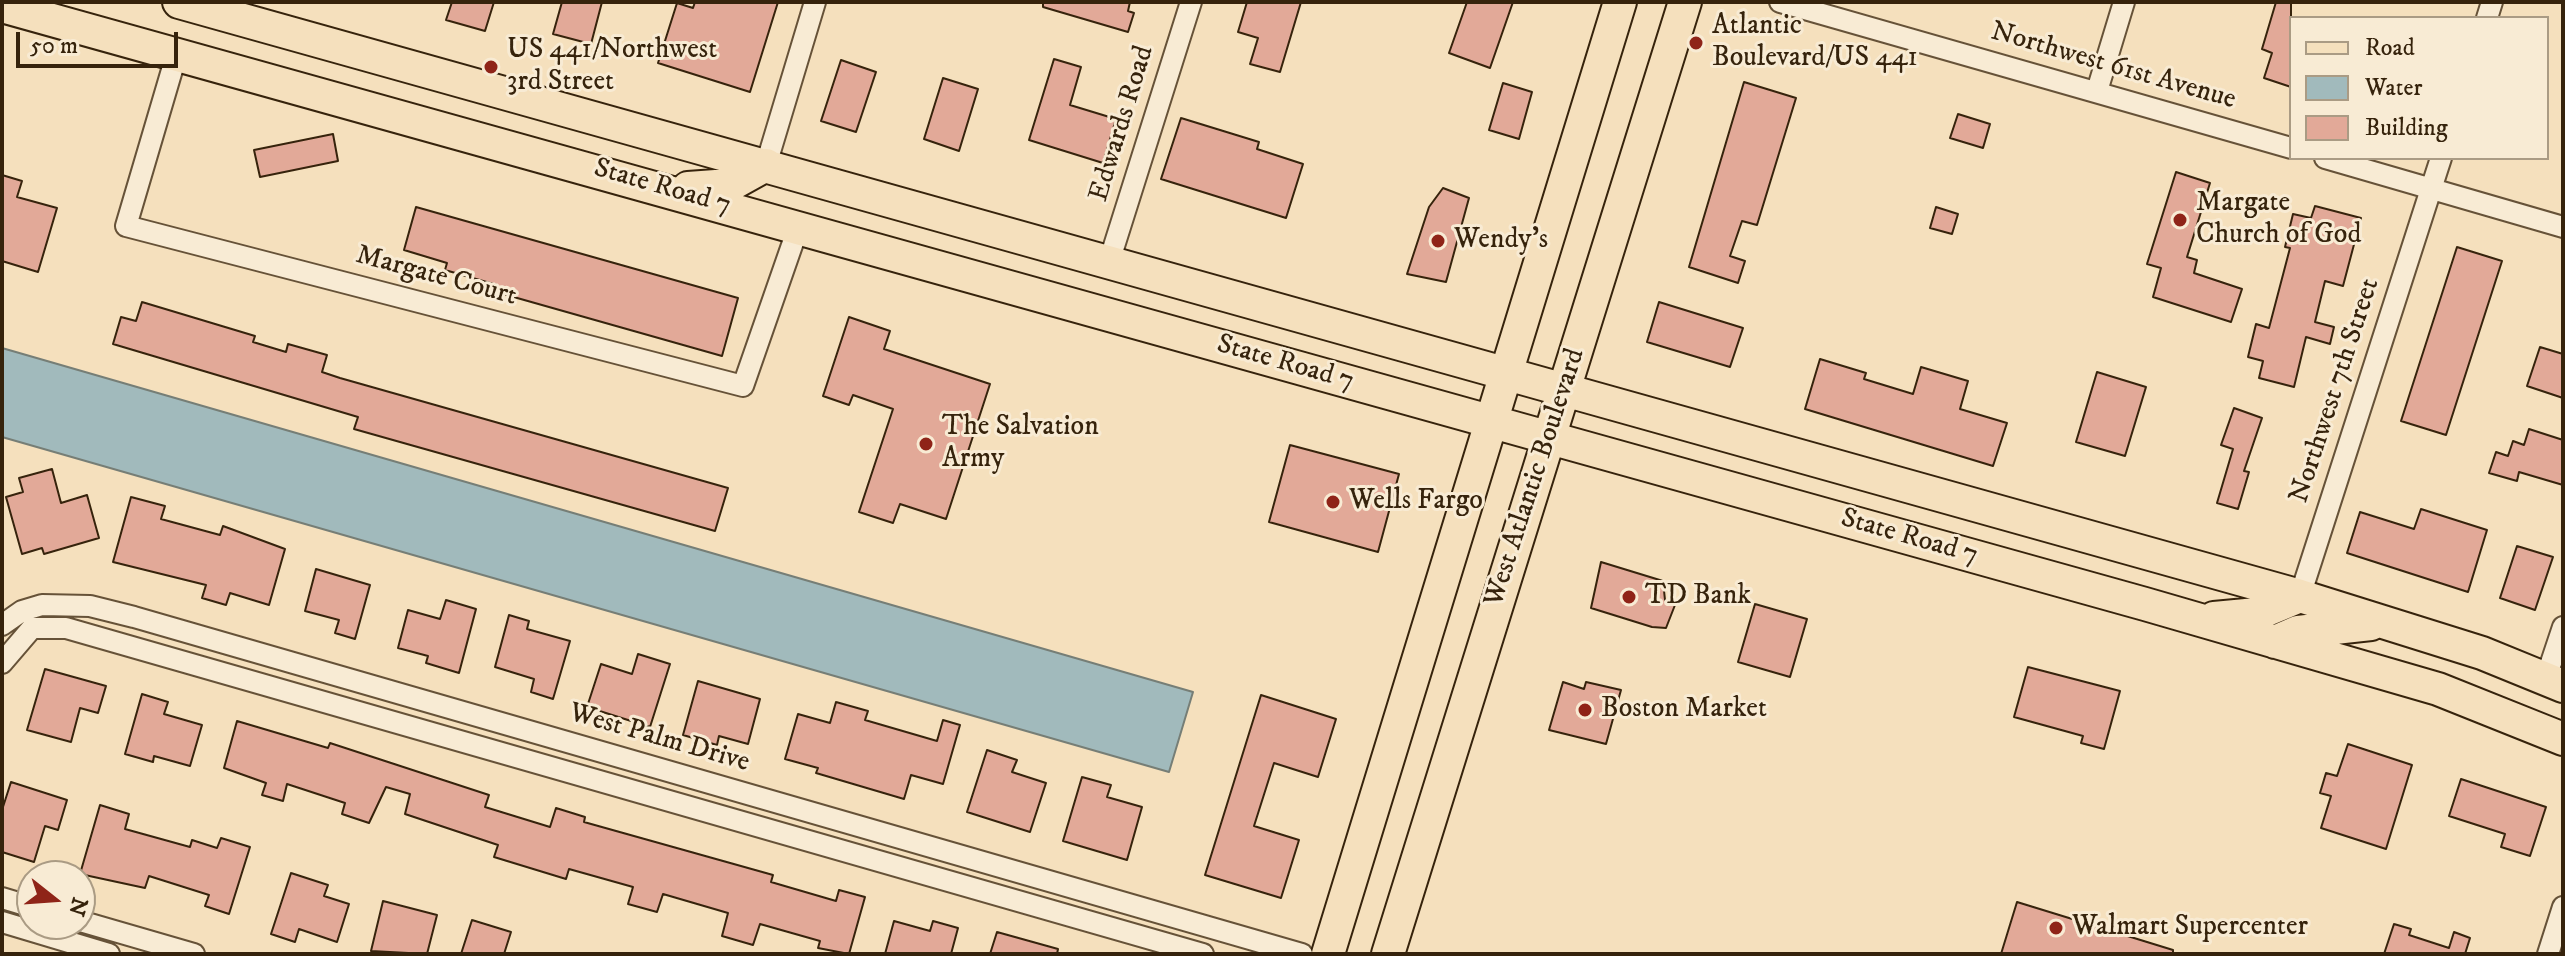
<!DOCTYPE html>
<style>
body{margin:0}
#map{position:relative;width:2565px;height:956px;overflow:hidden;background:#f5e0bd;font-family:"IM FELL DW Pica",serif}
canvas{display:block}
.frame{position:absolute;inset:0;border:4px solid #36230c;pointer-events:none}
.legend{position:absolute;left:2289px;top:16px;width:260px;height:144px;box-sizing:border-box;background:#f8ebd4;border:2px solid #aa9b84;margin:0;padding:10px 14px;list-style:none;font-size:24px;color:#36230c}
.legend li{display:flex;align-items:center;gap:16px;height:40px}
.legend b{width:40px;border:2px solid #aa9b84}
.north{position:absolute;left:16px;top:860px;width:80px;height:80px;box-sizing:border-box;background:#f8ebd4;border:2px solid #aa9b84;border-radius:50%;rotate:107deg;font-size:22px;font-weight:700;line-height:32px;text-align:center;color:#36230c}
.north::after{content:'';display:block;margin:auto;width:28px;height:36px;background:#8f2418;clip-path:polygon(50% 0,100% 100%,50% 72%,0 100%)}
.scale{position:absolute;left:16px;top:32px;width:162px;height:36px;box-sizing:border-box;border:4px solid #36230c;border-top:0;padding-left:10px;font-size:24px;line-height:28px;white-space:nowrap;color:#36230c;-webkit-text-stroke:6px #f8ebd4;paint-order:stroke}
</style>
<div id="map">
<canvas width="2565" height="956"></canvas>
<div class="frame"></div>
<ul class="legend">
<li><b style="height:10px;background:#f5e0bd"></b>Road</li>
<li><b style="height:22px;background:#a1babc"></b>Water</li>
<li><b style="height:22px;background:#e2a998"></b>Building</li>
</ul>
<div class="north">N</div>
<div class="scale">50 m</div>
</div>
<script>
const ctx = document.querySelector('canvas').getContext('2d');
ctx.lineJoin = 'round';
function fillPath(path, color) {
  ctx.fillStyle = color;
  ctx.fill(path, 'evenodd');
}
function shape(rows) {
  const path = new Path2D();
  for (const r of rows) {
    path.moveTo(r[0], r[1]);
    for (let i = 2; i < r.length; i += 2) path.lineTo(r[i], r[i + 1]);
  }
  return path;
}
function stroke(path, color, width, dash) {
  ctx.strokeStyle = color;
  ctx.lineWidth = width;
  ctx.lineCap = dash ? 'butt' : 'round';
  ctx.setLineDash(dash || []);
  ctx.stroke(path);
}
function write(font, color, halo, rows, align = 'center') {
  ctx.font = font + ' "IM FELL DW Pica",serif';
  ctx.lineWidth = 6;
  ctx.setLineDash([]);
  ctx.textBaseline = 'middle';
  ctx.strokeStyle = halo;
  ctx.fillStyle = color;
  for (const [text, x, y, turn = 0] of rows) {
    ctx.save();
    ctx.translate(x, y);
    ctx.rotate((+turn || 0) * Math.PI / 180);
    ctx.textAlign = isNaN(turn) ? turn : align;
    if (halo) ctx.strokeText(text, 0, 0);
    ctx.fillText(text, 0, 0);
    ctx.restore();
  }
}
const water = shape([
 [2,348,1193,692,1169,772,2,437,2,348]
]);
const building = shape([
 [452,2,494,2,485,31,446,20,452,2],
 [562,2,602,2,591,44,553,34,562,2],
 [695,2,778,2,750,92,658,63,677,3,693,8,695,2],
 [1043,2,1130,2,1128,11,1134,13,1128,32,1043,7,1043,2],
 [1247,2,1301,2,1280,72,1250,64,1258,38,1238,32,1247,2],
 [1467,2,1513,2,1490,68,1449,53,1467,2],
 [2276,2,2291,2,2291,87,2264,78,2272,53,2262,49,2276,2],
 [1054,59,1081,67,1070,105,1116,119,1103,163,1029,140,1054,59],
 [841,60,876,72,856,132,821,121,841,60],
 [943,78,978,89,959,151,924,139,943,78],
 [1744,82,1796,98,1757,225,1742,221,1730,256,1745,261,1738,283,1689,267,1744,82],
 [1503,83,1532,92,1519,139,1489,130,1503,83],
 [1958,114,1990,124,1983,148,1950,138,1958,114],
 [1181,118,1259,142,1257,149,1303,164,1286,218,1161,179,1181,118],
 [333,134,338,161,260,177,254,150,333,134],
 [2176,172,2210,183,2187,257,2197,260,2194,273,2242,289,2231,322,2153,297,2161,268,2147,264,2176,172],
 [2,175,22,181,17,197,57,208,38,272,2,261,2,175],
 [1443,188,1469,198,1446,282,1407,274,1429,207,1443,188],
 [2315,206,2361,218,2343,286,2325,281,2315,322,2334,327,2330,344,2306,337,2294,387,2259,378,2263,361,2248,357,2256,324,2269,328,2290,248,2285,247,2293,214,2311,218,2315,206],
 [416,207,738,298,722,356,496,292,497,285,445,270,447,263,404,250,416,207],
 [1936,207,1958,214,1952,234,1930,228,1936,207],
 [2457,247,2502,261,2446,435,2401,421,2457,247],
 [142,302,255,336,253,342,286,352,288,344,327,355,322,372,340,378,728,488,715,531,354,429,358,417,113,344,121,317,136,321,142,302],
 [1659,302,1743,328,1730,367,1647,342,1659,302],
 [849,317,890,331,884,349,990,384,946,519,900,504,893,523,859,512,893,409,853,395,849,405,823,396,849,317],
 [2540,347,2563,354,2563,398,2527,386,2540,347],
 [1820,359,1866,373,1864,379,1913,394,1921,367,1968,381,1960,409,2007,423,1993,466,1805,409,1820,359],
 [2097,372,2146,387,2125,456,2076,442,2097,372],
 [2234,408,2262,418,2244,471,2249,472,2238,509,2217,503,2233,449,2221,445,2234,408],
 [2529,429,2563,440,2563,485,2519,472,2517,481,2489,473,2496,452,2508,456,2513,441,2524,445,2529,429],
 [1290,445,1399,474,1378,552,1269,522,1290,445],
 [52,469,61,503,87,495,99,538,44,554,42,548,22,554,6,497,23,492,19,478,52,469],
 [131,497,165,506,161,519,220,535,223,526,285,549,269,605,230,593,226,605,202,598,206,585,113,562,131,497],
 [2421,509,2487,530,2468,592,2347,553,2360,512,2414,529,2421,509],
 [2517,546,2553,557,2535,610,2500,598,2517,546],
 [1601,562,1663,581,1665,600,1675,605,1666,628,1652,627,1591,608,1601,562],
 [316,569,370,585,355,639,335,633,339,620,305,611,316,569],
 [446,600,476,609,459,673,426,663,428,656,398,648,408,610,440,619,446,600],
 [1755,604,1807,619,1790,677,1738,662,1755,604],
 [509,615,529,621,527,629,570,641,553,699,531,692,534,679,495,667,509,615],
 [638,654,670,664,650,727,587,707,601,664,632,674,638,654],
 [2028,667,2120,691,2104,749,2081,743,2083,736,2014,717,2028,667],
 [45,669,106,686,98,713,80,708,71,742,27,730,45,669],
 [698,681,760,699,748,744,719,736,717,745,683,735,698,681],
 [1563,682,1584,689,1586,682,1621,690,1606,744,1549,730,1563,682],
 [142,694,168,702,164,714,202,725,190,766,154,756,153,762,125,754,142,694],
 [1261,695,1336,719,1318,777,1274,763,1254,826,1299,840,1281,898,1205,875,1261,695],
 [836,702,868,711,865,720,937,741,943,720,960,725,943,784,911,775,904,799,816,773,818,768,785,759,798,714,830,723,836,702],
 [237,721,328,748,330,743,489,795,485,807,550,827,556,808,585,817,584,822,773,875,771,882,836,901,839,890,865,897,849,954,818,948,820,941,760,924,753,945,722,936,728,913,663,894,657,912,628,904,633,887,569,869,566,879,494,857,498,845,405,814,410,794,386,787,369,823,342,814,345,803,287,784,283,801,262,795,266,783,224,768,237,721],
 [2348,744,2412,765,2386,849,2321,828,2331,796,2320,793,2326,773,2337,776,2348,744],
 [987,750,1017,760,1012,772,1046,783,1030,832,967,812,987,750],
 [1082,777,1111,785,1107,797,1142,807,1127,860,1063,841,1082,777],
 [2461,779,2546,807,2530,856,2501,847,2505,834,2449,816,2461,779],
 [11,782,67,800,58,830,45,826,34,862,2,852,2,810,11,782],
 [100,805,129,814,125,829,190,847,192,840,217,848,221,838,250,847,229,914,205,906,209,895,149,876,145,888,80,874,100,805],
 [291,873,328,885,324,896,349,904,337,942,299,929,295,942,271,934,291,873],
 [383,901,437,915,427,954,371,951,383,901],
 [2017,902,2173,950,2173,954,2001,954,2017,902],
 [472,920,511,932,504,954,461,954,472,920],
 [894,921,930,931,933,921,958,928,951,954,885,954,894,921],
 [2394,924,2411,929,2409,935,2449,948,2454,932,2470,938,2465,954,2384,954,2394,924],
 [997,932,1058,949,1057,954,990,954,997,932]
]);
const street = shape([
 [1780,2,2291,148],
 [2487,18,2492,2],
 [177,53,126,226,743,386,798,228],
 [2097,91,2124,2],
 [2325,158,2563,227],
 [766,165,815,2],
 [1109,262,1191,2],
 [2300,596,2441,158],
 [2,625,22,611,42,605,90,606,134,617,1302,954],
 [2,663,32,628,66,628,1203,954],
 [2546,678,2563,627],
 [2,898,32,907],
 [80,921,194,954],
 [2,922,109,954],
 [2548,954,2563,907]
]);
const primary = shape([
 [179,2,2300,596,2482,653,2563,686],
 [2,6,2145,604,2438,689,2563,739],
 [688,188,730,185,766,165],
 [2214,618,2257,614,2300,596],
 [2275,642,2298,632,2371,624],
 [1328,954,1620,2],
 [1388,954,1685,2]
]);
const markers = [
 [1696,43,8,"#8f2418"],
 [491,67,8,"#8f2418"],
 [2180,220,8,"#8f2418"],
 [1438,241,8,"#8f2418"],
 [926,444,8,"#8f2418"],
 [1333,502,8,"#8f2418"],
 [1629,597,8,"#8f2418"],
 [1585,710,8,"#8f2418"],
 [2056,928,8,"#8f2418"]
];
const poiNames = [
 ["Atlantic",1712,27],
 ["Boulevard/US 441",1712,59],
 ["US 441/Northwest",507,51],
 ["3rd Street",507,83],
 ["Margate",2196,204],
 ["Church of God",2196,236],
 ["Wendy's",1454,241],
 ["The Salvation",942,428],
 ["Army",942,460],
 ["Wells Fargo",1349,502],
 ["TD Bank",1645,597],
 ["Boston Market",1601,710],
 ["Walmart Supercenter",2072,928]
];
const streetNames = [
 ["Northwest 61st Avenue",2113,67,16],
 ["Edwards Road",1123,124,-73],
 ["State Road 7",662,188,16],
 ["Margate Court",436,277,15],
 ["State Road 7",1285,364,16],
 ["Northwest 7th Street",2336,391,-72],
 ["West Atlantic Boulevard",1536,478,-72],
 ["State Road 7",1909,538,16],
 ["West Palm Drive",659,739,16]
];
fillPath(water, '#a1babc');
stroke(water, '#767e76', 2);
fillPath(building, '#e2a998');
stroke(building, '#36230c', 2);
stroke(street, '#665238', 24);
stroke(primary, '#36230c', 36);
stroke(street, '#f8ebd4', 20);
stroke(primary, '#f5e0bd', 32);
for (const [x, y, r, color] of markers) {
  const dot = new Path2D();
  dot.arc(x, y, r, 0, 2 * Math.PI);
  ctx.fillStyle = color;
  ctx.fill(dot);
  stroke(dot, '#f8ebd4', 3);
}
write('28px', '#36230c', '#f8ebd4', poiNames, 'left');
write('28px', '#36230c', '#f8ebd4', streetNames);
</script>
